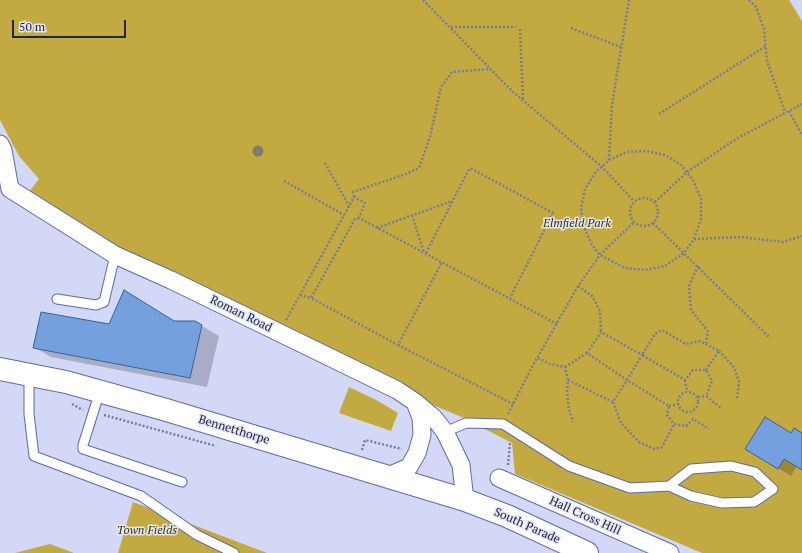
<!DOCTYPE html>
<style>
body{margin:0}
#map{position:relative;width:802px;height:553px;overflow:hidden;background:#d2d8f6;font-family:"PT Serif",serif}
canvas{display:block}
.scale{position:absolute;left:12px;top:20px;width:114px;height:18px;box-sizing:border-box;border:2px solid #20243f;border-top:0;padding-left:5px;font-size:12px;line-height:14px;white-space:nowrap;color:#20243f;-webkit-text-stroke:3px #e3e6f5;paint-order:stroke}
</style>
<div id="map">
<canvas width="802" height="553"></canvas>
<div class="scale">50 m</div>
</div>
<script>
const ctx = document.querySelector('canvas').getContext('2d');
ctx.lineJoin = 'round';
function fillPath(path, color) {
  ctx.fillStyle = color;
  ctx.fill(path, 'evenodd');
}
function shape(rows) {
  const path = new Path2D();
  for (const r of rows) {
    if (r.length === 3) {
      path.moveTo(r[0] + r[2], r[1]);
      path.arc(r[0], r[1], r[2], 0, 2 * Math.PI);
      continue;
    }
    path.moveTo(r[0], r[1]);
    for (let i = 2; i < r.length; i += 2) path.lineTo(r[i], r[i + 1]);
  }
  return path;
}
function stroke(path, color, width, dash) {
  ctx.strokeStyle = color;
  ctx.lineWidth = width;
  ctx.lineCap = dash ? 'butt' : 'round';
  ctx.setLineDash(dash || []);
  ctx.stroke(path);
}
function write(font, color, halo, rows, align = 'center') {
  ctx.font = font + ' "PT Serif",serif';
  ctx.lineWidth = 3;
  ctx.setLineDash([]);
  ctx.textBaseline = 'middle';
  ctx.strokeStyle = halo;
  ctx.fillStyle = color;
  for (const [text, x, y, turn = 0] of rows) {
    ctx.save();
    ctx.translate(x, y);
    ctx.rotate((+turn || 0) * Math.PI / 180);
    ctx.textAlign = isNaN(turn) ? turn : align;
    if (halo) ctx.strokeText(text, 0, 0);
    ctx.fillText(text, 0, 0);
    ctx.restore();
  }
}
const green = shape([
 [0,0,789,0,802,21,802,553,702,553,515,474,512,443,464,418,397,390,171,280,25,197,39,179,19,156,0,120],
 [349,387,378,401,398,413,391,431,339,413],
 [133,502,267,553,118,553],
 [50,544,74,553,15,553]
]);
const shadow = shape([
 [175,322,195,322,219,336,207,387,51,357,34,347,109,325],
 [791,434,802,434,802,469,797,466,791,476,778,468]
]);
const building = shape([
 [124,290,174,321,195,321,202,325,190,378,33,348,41,312,109,324,124,290],
 [765,417,791,433,794,428,802,433,802,470,784,459,778,469,745,449,765,417]
]);
const path = shape([
 [423,0,513,92,602,167,634,201],
 [749,0,756,7,764,29,767,61,785,112],
 [451,27,516,27],
 [571,28,621,47],
 [520,29,523,100],
 [789,111,802,135],
 [659,114,766,46],
 [609,160,627,152,646,151,665,155,681,165,693,180,701,199,701,219,694,239,684,253,665,266,645,270,625,268,600,255,592,245,584,227,581,208,585,189,595,173,609,160,612,105,629,0],
 [325,163,349,206],
 [284,181,344,215],
 [354,197,353,192,406,174,419,168,430,137,441,87,452,72,490,69],
 [644,212,14],
 [655,202,687,172,736,139,802,104],
 [412,215,424,253],
 [359,218,355,219,311,298,398,345,442,262],
 [653,223,770,338],
 [377,228,452,201],
 [694,239,742,237,783,242,802,236],
 [426,253,469,169,472,169,553,213,510,298],
 [698,266,689,286,691,310,708,331,706,343],
 [578,286,592,296,600,311,601,332],
 [300,295,311,298],
 [286,320,354,197,365,203,359,218,557,324],
 [398,345,513,404],
 [719,351,733,366,739,381,737,400],
 [538,358,550,364,565,367,568,380,567,391,569,409,573,422],
 [565,367,587,353],
 [706,370,719,351,700,341,686,344,662,330,655,334,642,355,685,380,693,370,706,370,712,381,706,396,722,409],
 [568,380,613,402,627,380,642,355,601,332,587,353,627,380,669,406,667,415,674,424,686,426,693,419,709,429],
 [685,380,687,391],
 [688,402,10],
 [698,397,706,396],
 [613,402,621,423,639,442,654,449,662,447,674,424],
 [72,404,83,410],
 [669,406,678,404],
 [508,414,532,367,578,286,600,255,634,222],
 [104,415,216,446],
 [362,450,365,440,402,449],
 [508,465,510,443]
]);
const lane = shape([
 [57,299,96,305,104,302,115,255],
 [29,374,29,414,34,456,141,496,197,535,234,553],
 [100,391,83,445,83,449,182,482],
 [445,432,466,423,503,424,569,466,630,488,669,486,691,496,722,503,754,502,773,489,755,472,731,466,691,469,669,486]
]);
const street = shape([
 [0,144,3,150,10,189,115,255,171,280,397,390,415,402,434,418,445,432,461,465,465,500],
 [386,477,409,467,417,453,422,435,421,418,415,402],
 [499,478,670,553]
]);
const secondary = shape([
 [0,369,66,382,163,409,465,500,507,516,587,553]
]);
const trees = [
 [258,151]
];
const parkNames = [
 ["Elmfield Park",577,224],
 ["Town Fields",147,531]
];
const streetNames = [
 ["Roman Road",241,314,26],
 ["Bennetthorpe",234,430,17],
 ["Hall Cross Hill",585,516,24],
 ["South Parade",527,526,24]
];
fillPath(green, '#c3aa40');
fillPath(shadow, '#0003');
fillPath(building, '#74a1dd');
stroke(building, '#376198', 1);
stroke(lane, '#5f69a9', 11);
stroke(street, '#5f69a9', 19);
stroke(secondary, '#5f69a9', 24);
stroke(path, '#787d9a', 2.5, [2, 2]);
stroke(lane, '#fff', 9);
stroke(street, '#fff', 17);
stroke(secondary, '#fff', 22);
ctx.fillStyle = '#807d70';
for (const [x, y] of trees) {
  ctx.beginPath();
  ctx.arc(x, y, 5.5, 0, 2 * Math.PI);
  ctx.fill();
}
write('italic 12px', '#3c3202', '#e3e6f5', parkNames);
write('12px', '#20243f', '#e3e6f5', streetNames);
</script>
